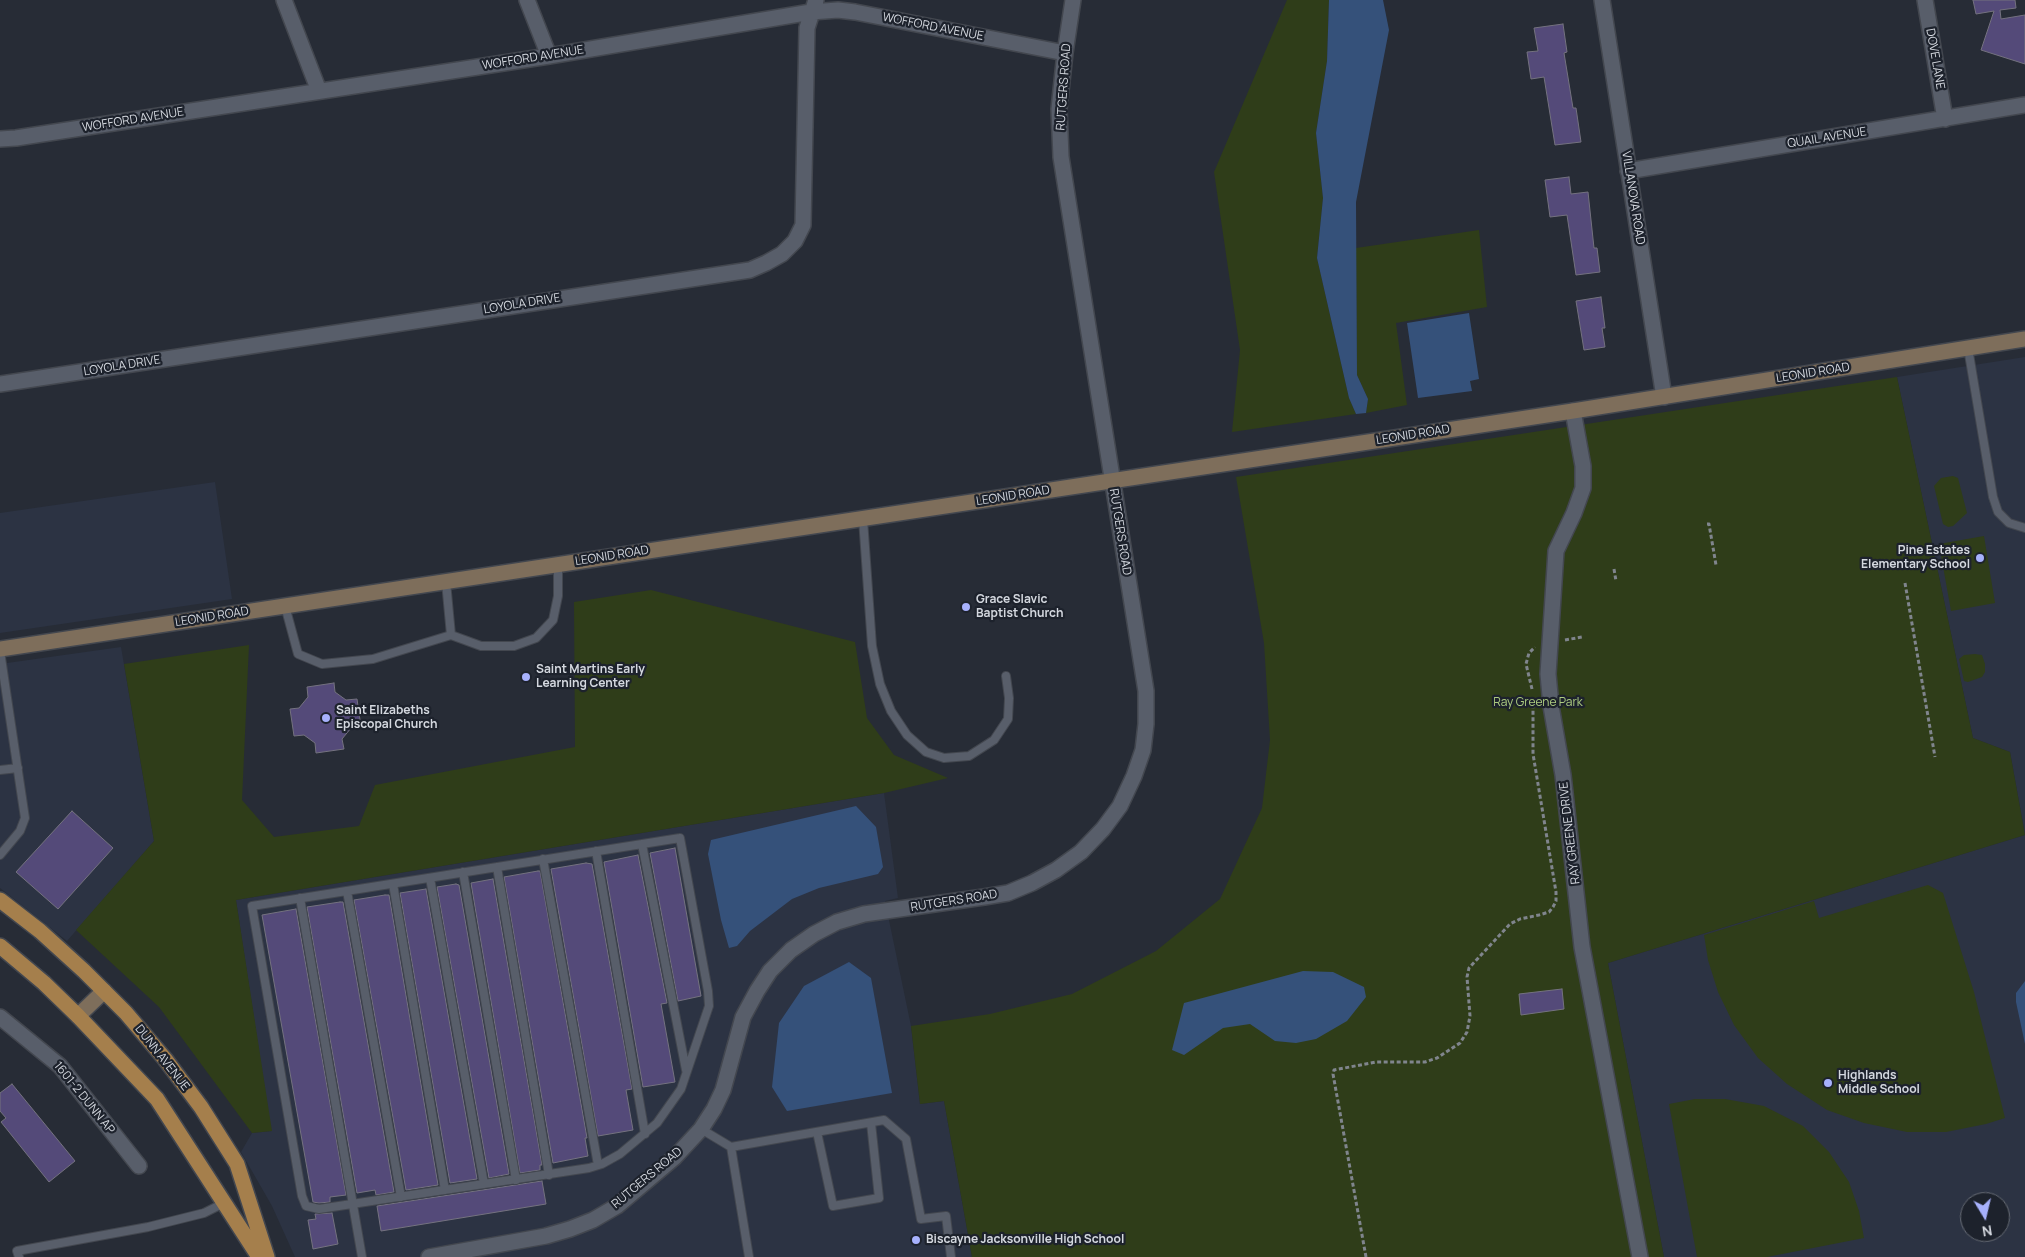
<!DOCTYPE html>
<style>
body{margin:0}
#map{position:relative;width:2025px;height:1257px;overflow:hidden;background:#272c36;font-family:Manrope,sans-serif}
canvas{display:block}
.north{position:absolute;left:1960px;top:1192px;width:50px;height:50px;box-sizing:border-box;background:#1d222c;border:1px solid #666b74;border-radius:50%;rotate:171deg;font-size:14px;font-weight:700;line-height:20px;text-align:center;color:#d4d8df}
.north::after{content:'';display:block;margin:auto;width:18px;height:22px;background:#a7b1fc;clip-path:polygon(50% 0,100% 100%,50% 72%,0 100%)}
</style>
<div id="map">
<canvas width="2025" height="1257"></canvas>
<div class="north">N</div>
</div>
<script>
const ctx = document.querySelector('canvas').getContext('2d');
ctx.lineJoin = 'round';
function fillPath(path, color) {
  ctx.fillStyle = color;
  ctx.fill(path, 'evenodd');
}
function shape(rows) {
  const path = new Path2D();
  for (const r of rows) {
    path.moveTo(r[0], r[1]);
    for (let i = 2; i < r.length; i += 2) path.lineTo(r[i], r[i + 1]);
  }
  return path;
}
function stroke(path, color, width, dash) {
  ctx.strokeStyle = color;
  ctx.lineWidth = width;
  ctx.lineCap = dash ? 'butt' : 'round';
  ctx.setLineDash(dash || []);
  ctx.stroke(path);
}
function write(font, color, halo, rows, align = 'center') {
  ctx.font = font + ' Manrope,sans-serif';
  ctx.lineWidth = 4.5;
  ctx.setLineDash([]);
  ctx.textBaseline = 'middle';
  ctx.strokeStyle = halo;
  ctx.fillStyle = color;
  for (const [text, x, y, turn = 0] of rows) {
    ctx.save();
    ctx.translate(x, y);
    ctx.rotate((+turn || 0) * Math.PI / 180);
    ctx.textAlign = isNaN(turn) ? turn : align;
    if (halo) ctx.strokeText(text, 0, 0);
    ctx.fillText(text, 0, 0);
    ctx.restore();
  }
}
const built = shape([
 [2025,357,2025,834,2010,752,1973,738,1897,377],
 [215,482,232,599,0,633,0,513],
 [121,647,154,841,67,941,0,888,0,664],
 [884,793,898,898,885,901,911,1026,920,1104,944,1101,972,1257,295,1257,272,1206,241,1152,252,1133,271,1131,236,900],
 [2025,835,2025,1257,1664,1257,1608,963],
 [1970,1202,2000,1202,2000,1232,1970,1232]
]);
const green = shape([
 [1287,0,1329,0,1327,61,1316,133,1323,198,1317,258,1349,398,1356,414,1232,432,1240,350,1214,172],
 [1479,230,1487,307,1396,323,1407,405,1366,413,1368,399,1357,375,1356,248],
 [1897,377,1973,738,2010,752,2025,835,1608,963,1664,1257,972,1257,944,1101,920,1104,911,1026,990,1014,1072,994,1156,951,1220,899,1262,808,1270,740,1264,643,1236,477],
 [1953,476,1958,478,1967,513,1953,526,1948,527,1943,524,1934,486,1941,478],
 [1984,536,1995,603,1951,611,1939,544],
 [651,590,855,642,867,718,894,755,948,778,884,793,236,900,272,1131,252,1133,159,1007,76,930,154,841,124,664,249,645,242,800,274,837,359,826,375,785,575,747,574,602],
 [1975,654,1982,655,1985,664,1985,672,1982,677,1968,682,1964,681,1959,659,1964,655],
 [1928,885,1943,893,1974,992,2005,1118,1986,1124,1946,1132,1907,1132,1864,1123,1827,1110,1787,1084,1758,1058,1734,1025,1718,992,1708,960,1704,935,1814,901,1819,918],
 [1695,1099,1725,1099,1764,1106,1803,1126,1829,1152,1849,1182,1859,1211,1864,1238,1767,1257,1697,1257,1669,1104]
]);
const water = shape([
 [1329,0,1383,0,1389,30,1356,202,1357,375,1368,399,1366,413,1356,414,1349,398,1317,258,1323,198,1316,133,1327,61],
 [1469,313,1479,379,1470,381,1472,391,1418,398,1407,323],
 [856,806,876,827,883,867,878,874,819,888,792,899,750,931,737,946,729,948,721,920,708,854,711,840],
 [849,962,871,978,892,1093,787,1111,772,1087,779,1023,804,986],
 [1303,971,1333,972,1364,987,1366,997,1347,1021,1316,1039,1296,1043,1275,1041,1250,1024,1223,1028,1184,1055,1172,1050,1184,1003],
 [2025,981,2025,1044,2016,1002,2016,993]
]);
const building = shape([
 [1973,0,2015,0,2016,8,2000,10,2001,19,2025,15,2025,64,1981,50,1994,11,1976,14,1973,0],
 [1563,24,1567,52,1564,53,1573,108,1576,108,1581,142,1555,145,1544,77,1531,79,1527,52,1538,51,1534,28,1563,24],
 [1569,177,1571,194,1588,192,1594,248,1597,248,1600,272,1576,275,1567,215,1550,217,1545,180,1569,177],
 [1601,297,1605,328,1602,328,1605,347,1584,350,1576,301,1601,297],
 [334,683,335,692,346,700,357,699,361,727,351,728,342,739,344,749,316,753,315,743,304,735,294,736,290,709,299,708,308,697,307,687,334,683],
 [72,811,113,848,58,909,16,872,72,811],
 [675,848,701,996,678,1001,650,853,675,848],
 [638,855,667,1003,661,1004,675,1082,643,1087,604,862,638,855],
 [586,863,592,864,632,1089,626,1090,633,1130,598,1136,551,869,586,863],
 [538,871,540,871,587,1138,585,1138,588,1156,553,1163,504,877,538,871],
 [493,879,542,1165,540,1165,540,1170,520,1173,471,883,493,879],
 [456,884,459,885,509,1174,489,1178,437,887,456,884],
 [426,889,477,1179,450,1183,400,893,426,889],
 [385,895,389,895,438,1185,406,1190,354,900,385,895],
 [340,902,343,902,394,1192,376,1195,375,1190,357,1193,307,907,340,902],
 [296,909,346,1195,330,1197,330,1202,319,1203,313,1202,262,915,296,909],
 [1562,989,1564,1009,1521,1015,1519,994,1562,989],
 [12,1084,75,1161,49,1182,1,1122,6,1118,0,1111,0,1093,12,1084],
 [542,1181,546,1204,381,1231,377,1206,542,1181],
 [332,1213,338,1244,313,1249,308,1220,316,1219,315,1214,332,1213]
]);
const path = shape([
 [1707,524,1709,524,1716,565],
 [1614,569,1616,581],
 [1905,583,1935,757],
 [1565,640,1582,637],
 [1532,689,1526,664,1529,653,1535,647],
 [1366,1257,1333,1074,1334,1070,1376,1062,1425,1062,1437,1058,1460,1043,1467,1032,1470,1016,1467,977,1469,968,1510,924,1520,919,1539,915,1549,912,1553,907,1556,901,1556,892,1533,754,1533,700]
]);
const lane = shape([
 [1968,348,1993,497,1998,512,2009,523,2025,528],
 [863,519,872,646,880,684,891,711,907,735,926,752,944,758,969,756,994,740,1008,719,1009,698,1006,676],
 [446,582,451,635],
 [285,606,298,654,322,664,373,659,451,635,481,646,514,646,536,638,553,620,558,596,558,565],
 [0,651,25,818,20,831,0,855],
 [0,770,18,768],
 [680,838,708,991,709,1006,681,1089,657,1123,620,1154,602,1164,589,1168,319,1209,306,1206,302,1196,252,906,680,838],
 [642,844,686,1070],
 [596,851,645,1134],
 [543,859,598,1165],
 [497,867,549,1175],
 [463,872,516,1180],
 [430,878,484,1184],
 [393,884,445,1190],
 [347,891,401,1197],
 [300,898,362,1257],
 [701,1129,731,1147,749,1257],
 [817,1132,833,1206,879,1198,871,1123],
 [731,1147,884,1120,906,1139,921,1219,946,1216,951,1257],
 [19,1257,17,1251,148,1227,204,1213,224,1203]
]);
const street = shape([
 [284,0,319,91],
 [527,0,549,56],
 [1602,0,1664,397],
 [1925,0,1945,119],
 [0,139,16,138,549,56,811,12,838,10,855,12,1065,53],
 [1628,171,2025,105],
 [0,384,750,270,766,263,782,254,795,241,803,225,807,28,816,0],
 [1573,411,1583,466,1583,488,1574,513,1556,551,1548,674,1551,706,1563,775,1582,947,1640,1257],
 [0,1017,60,1066,139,1166],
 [429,1257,546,1236,570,1229,593,1220,617,1206,675,1157,701,1129,714,1109,723,1090,743,1017,757,991,770,971,791,950,814,934,837,922,864,914,984,897,1008,893,1032,883,1056,870,1081,852,1103,829,1120,806,1134,776,1143,750,1146,724,1146,691,1061,157,1059,109,1065,53,1073,0]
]);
const secondary = shape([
 [0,649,1573,411,2025,339],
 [78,1016,104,991]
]);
const primary = shape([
 [0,900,40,931,84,971,126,1013,165,1059,201,1107,237,1164,267,1257],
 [0,946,44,983,78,1016,157,1099,259,1257]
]);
const markers = [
 [1980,558,5,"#a7b1fc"],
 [966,607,5,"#a7b1fc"],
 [526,677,5,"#a7b1fc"],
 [326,718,5,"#a7b1fc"],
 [1828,1083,5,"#a7b1fc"],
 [916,1240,5,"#a7b1fc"]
];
const streetNames = [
 ["WOFFORD AVENUE",933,27,11],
 ["WOFFORD AVENUE",533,58,-9],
 ["DOVE LANE",1935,59,80],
 ["RUTGERS ROAD",1064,87,-86],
 ["WOFFORD AVENUE",133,120,-9],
 ["QUAIL AVENUE",1827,138,-9],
 ["VILLANOVA ROAD",1633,198,81],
 ["LOYOLA DRIVE",522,304,-9],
 ["LOYOLA DRIVE",122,366,-9],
 ["LEONID ROAD",1813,373,-9],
 ["LEONID ROAD",1413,435,-9],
 ["LEONID ROAD",1013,496,-9],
 ["RUTGERS ROAD",1120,532,81],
 ["LEONID ROAD",612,556,-9],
 ["LEONID ROAD",212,617,-9],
 ["RAY GREENE DRIVE",1570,833,-97],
 ["RUTGERS ROAD",954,901,-9],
 ["DUNN AVENUE",162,1058,52],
 ["1601-2 DUNN AP",84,1098,51],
 ["RUTGERS ROAD",647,1178,-40]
];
const poiNames = [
 ["Pine Estates",1970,551,"right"],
 ["Elementary School",1970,565,"right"],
 ["Grace Slavic",976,600],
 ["Baptist Church",976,614],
 ["Saint Martins Early",536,670],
 ["Learning Center",536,684],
 ["Saint Elizabeths",336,711],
 ["Episcopal Church",336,725],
 ["Highlands",1838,1076],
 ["Middle School",1838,1090],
 ["Biscayne Jacksonville High School",926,1240]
];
const parkNames = [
 ["Ray Greene Park",1538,703]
];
fillPath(built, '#2c3343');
fillPath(green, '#2f3d19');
fillPath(water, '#35517a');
fillPath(building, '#544a79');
stroke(building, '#74727f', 1);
stroke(lane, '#43474f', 10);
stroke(street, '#43474f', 18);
stroke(secondary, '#43474f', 18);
stroke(primary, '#43474f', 18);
stroke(path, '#80858d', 3, [4, 2.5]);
stroke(lane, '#585e6a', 8);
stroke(street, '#585e6a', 15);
stroke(secondary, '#7e6e5b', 15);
stroke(primary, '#a57f4c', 15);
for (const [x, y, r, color] of markers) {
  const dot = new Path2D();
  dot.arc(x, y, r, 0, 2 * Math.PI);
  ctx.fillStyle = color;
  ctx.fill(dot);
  stroke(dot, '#1d222c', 2);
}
write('12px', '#d4d8df', '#1d222c', streetNames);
write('bold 12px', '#d4d8df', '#1d222c', poiNames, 'left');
write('12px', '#adcc80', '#1d222c', parkNames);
</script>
